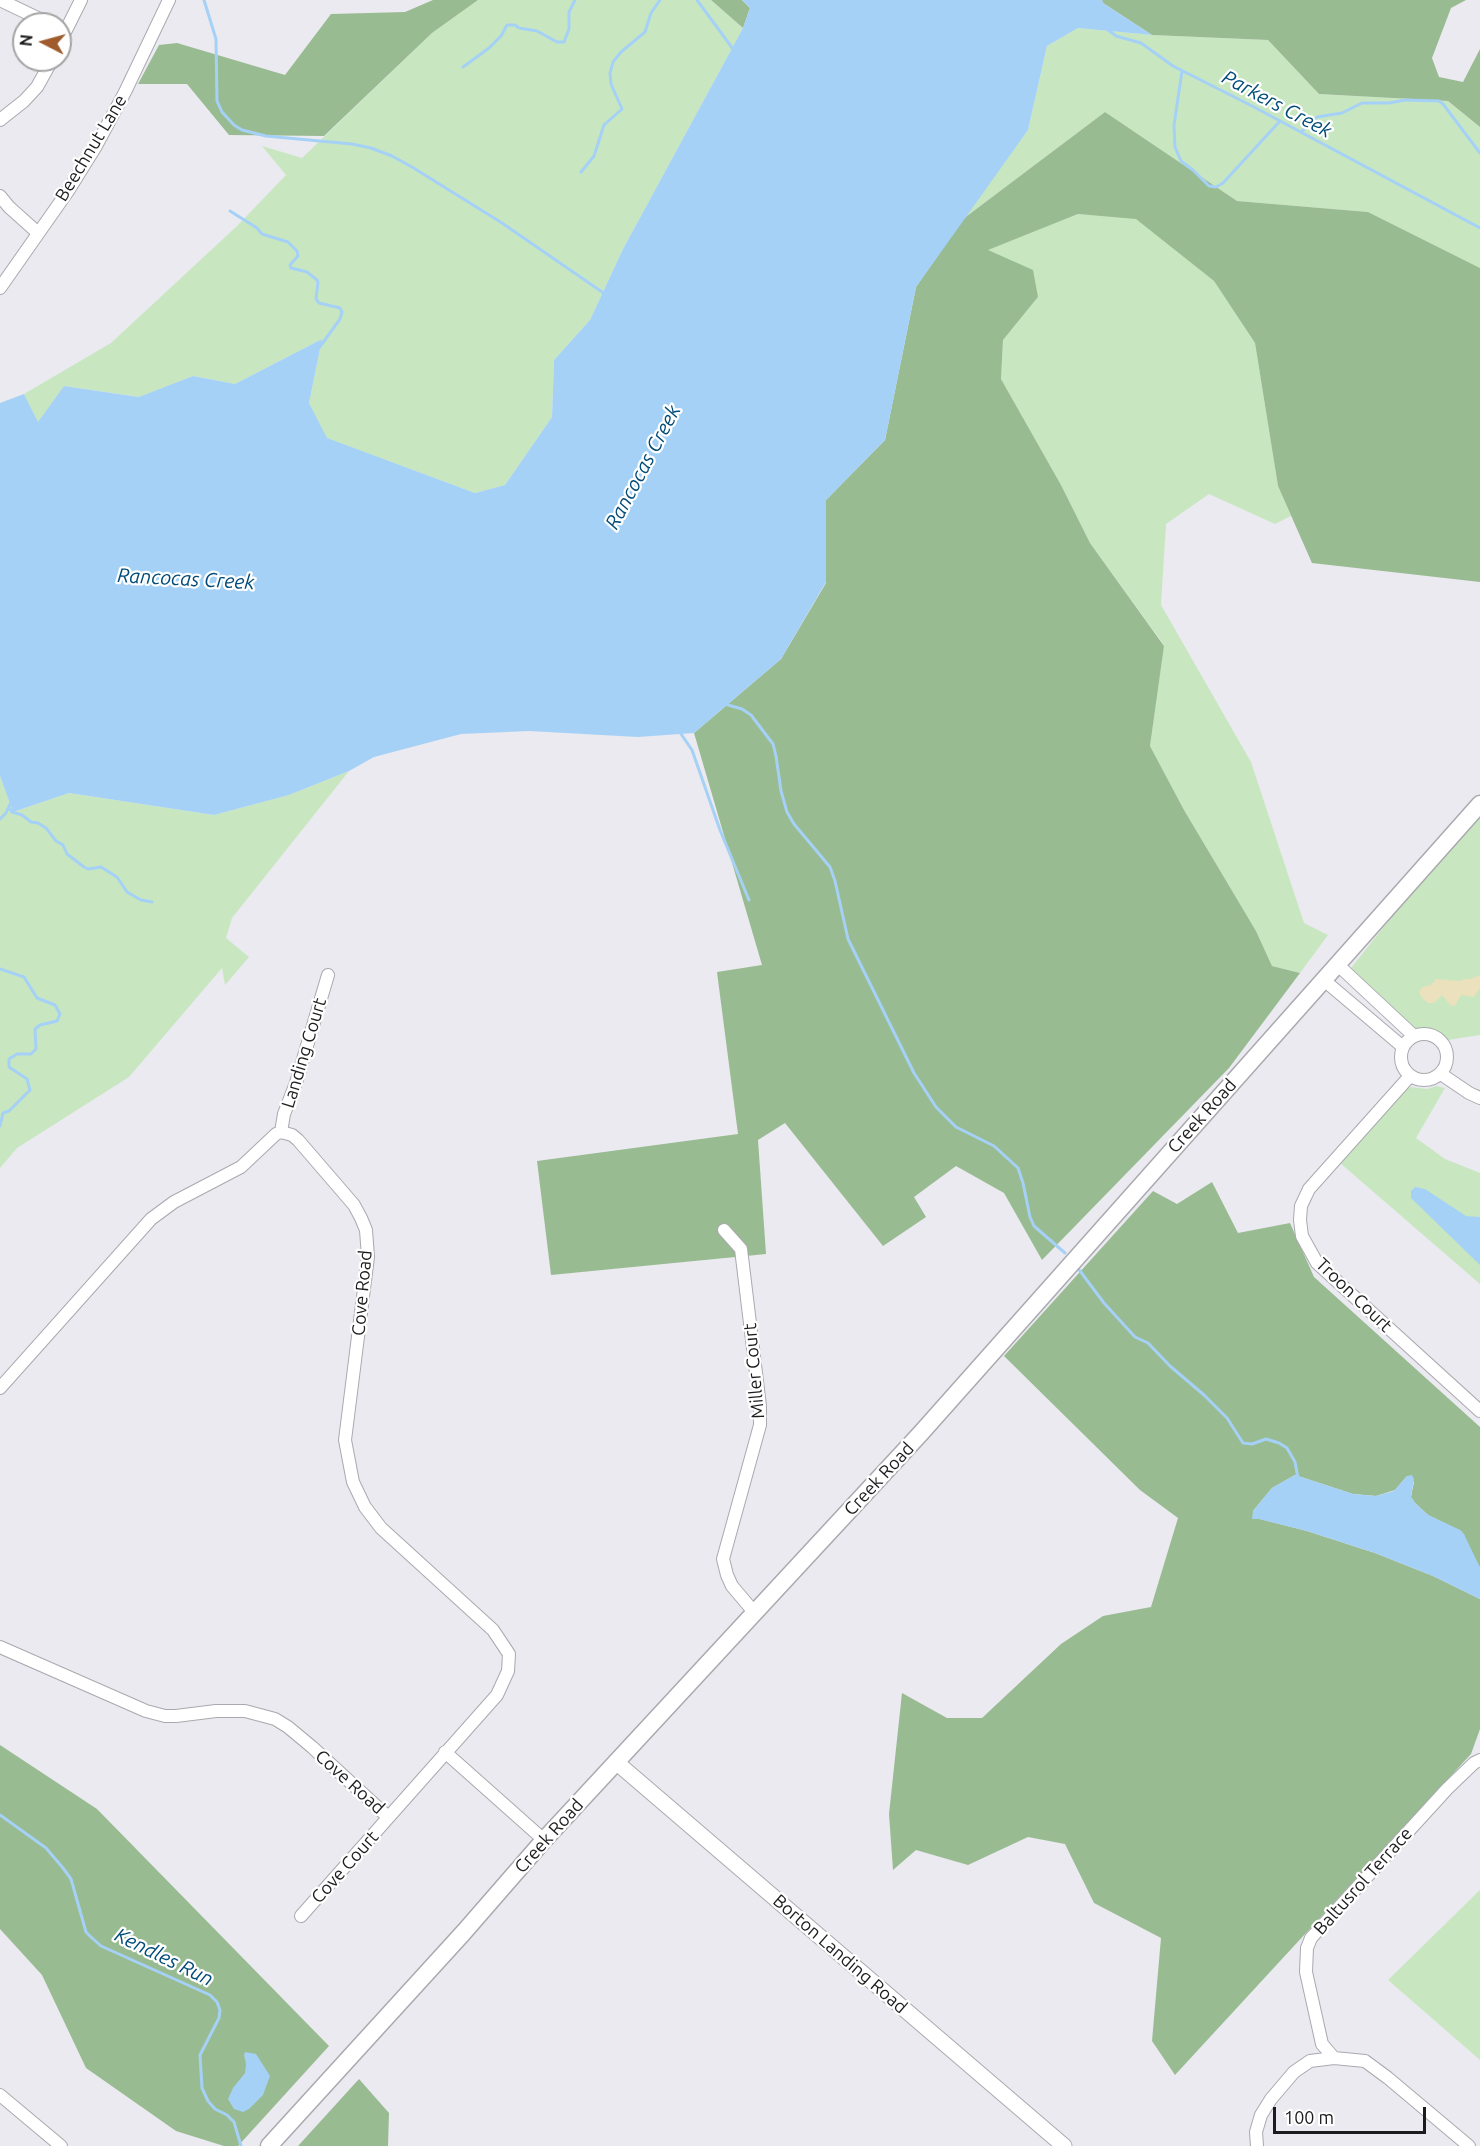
<!DOCTYPE html>
<style>
body{margin:0}
#map{position:relative;width:1480px;height:2146px;overflow:hidden;background:#eaeaf0;font-family:Ubuntu,sans-serif}
canvas{display:block}
.north{position:absolute;left:12px;top:12px;width:60px;height:60px;box-sizing:border-box;background:#fff;border:2px solid #a4a4a5;border-radius:50%;rotate:276deg;font-size:16px;font-weight:700;line-height:24px;text-align:center;color:#1c1c1e}
.north::after{content:'';display:block;margin:auto;width:21px;height:27px;background:#9f5b2d;clip-path:polygon(50% 0,100% 100%,50% 72%,0 100%)}
.scale{position:absolute;left:1273px;top:2107px;width:153px;height:27px;box-sizing:border-box;border:3px solid #1c1c1e;border-top:0;padding-left:8px;font-size:18px;line-height:21px;white-space:nowrap;color:#1c1c1e;-webkit-text-stroke:4px #fff;paint-order:stroke}
</style>
<div id="map">
<canvas width="1480" height="2146"></canvas>
<div class="north">N</div>
<div class="scale">100 m</div>
</div>
<script>
const ctx = document.querySelector('canvas').getContext('2d');
ctx.lineJoin = 'round';
function fillPath(path, color) {
  ctx.fillStyle = color;
  ctx.fill(path, 'evenodd');
}
function shape(rows) {
  const path = new Path2D();
  for (const r of rows) {
    if (r.length === 3) {
      path.moveTo(r[0] + r[2], r[1]);
      path.arc(r[0], r[1], r[2], 0, 2 * Math.PI);
      continue;
    }
    path.moveTo(r[0], r[1]);
    for (let i = 2; i < r.length; i += 2) path.lineTo(r[i], r[i + 1]);
  }
  return path;
}
function stroke(path, color, width, dash) {
  ctx.strokeStyle = color;
  ctx.lineWidth = width;
  ctx.lineCap = dash ? 'butt' : 'round';
  ctx.setLineDash(dash || []);
  ctx.stroke(path);
}
function write(font, color, halo, rows, align = 'center') {
  ctx.font = font + ' Ubuntu,sans-serif';
  ctx.lineWidth = 4.5;
  ctx.setLineDash([]);
  ctx.textBaseline = 'middle';
  ctx.strokeStyle = halo;
  ctx.fillStyle = color;
  for (const [text, x, y, turn = 0] of rows) {
    ctx.save();
    ctx.translate(x, y);
    ctx.rotate((+turn || 0) * Math.PI / 180);
    ctx.textAlign = isNaN(turn) ? turn : align;
    if (halo) ctx.strokeText(text, 0, 0);
    ctx.fillText(text, 0, 0);
    ctx.restore();
  }
}
const green = shape([
 [478,0,711,0,743,28,623,249,590,320,554,360,552,417,505,485,475,493,326,438,309,403,322,339,235,384,193,376,140,397,64,386,38,423,24,394,111,343,237,226,286,175,262,146,302,158,432,33],
 [1078,28,1152,35,1268,40,1319,94,1448,101,1480,127,1480,268,1368,212,1237,201,1105,112,963,219,1028,130,1047,46],
 [1078,214,1136,218,1214,281,1255,343,1278,486,1291,516,1275,524,1209,494,1166,524,1161,605,1251,762,1304,923,1328,935,1300,973,1272,966,1256,931,1184,810,1150,746,1164,645,1090,543,1061,485,1001,379,1003,340,1038,297,987,250],
 [349,771,232,918,226,938,249,957,225,985,222,968,129,1077,17,1148,0,1168,0,776,13,812,69,793,214,815,289,795],
 [1480,806,1480,1035,1448,1040,1437,1032,1415,1028,1351,968],
 [1436,1086,1445,1088,1416,1138,1445,1159,1480,1173,1480,1284,1340,1163,1406,1089,1411,1087,1427,1089],
 [1480,1890,1480,2060,1388,1980]
]);
const forest = shape([
 [433,0,478,0,432,33,324,136,229,135,187,84,138,84,159,45,177,43,285,75,331,14,405,12],
 [711,0,742,0,750,8,743,28],
 [1102,0,1466,0,1451,8,1432,58,1439,77,1463,82,1480,49,1480,127,1448,101,1319,94,1268,40,1152,35,1103,3],
 [1105,112,1237,201,1368,212,1480,268,1480,582,1312,563,1278,486,1255,343,1214,281,1136,219,1078,214,988,250,1033,270,1038,297,1003,340,1001,379,1061,485,1090,543,1164,646,1150,746,1184,810,1256,931,1272,966,1300,973,1229,1068,1042,1260,1004,1193,956,1166,914,1197,926,1217,883,1246,785,1123,758,1140,766,1254,551,1275,537,1161,738,1134,717,972,762,965,694,733,781,659,826,583,826,500,885,440,916,287,963,219],
 [1212,1182,1238,1233,1290,1223,1314,1277,1480,1427,1480,1568,1461,1531,1428,1515,1415,1503,1411,1497,1414,1482,1407,1476,1395,1490,1376,1496,1353,1494,1295,1475,1272,1488,1253,1511,1256,1518,1307,1531,1375,1553,1433,1576,1480,1599,1480,1729,1471,1754,1175,2075,1152,2041,1161,1938,1094,1903,1065,1844,1028,1837,968,1865,916,1850,893,1870,889,1814,902,1693,947,1718,982,1718,1061,1644,1103,1616,1151,1607,1178,1518,1140,1490,1004,1356,1153,1191,1177,1204],
 [0,1745,97,1809,329,2046,238,2146,224,2146,176,2131,86,2068,42,1975,0,1929],
 [359,2079,389,2113,388,2146,298,2146]
]);
const sand = shape([
 [1480,975,1480,988,1474,997,1461,995,1455,1006,1450,1005,1442,995,1434,1003,1428,1003,1421,997,1419,991,1423,987,1431,985,1436,979,1460,981,1465,979,1471,979]
]);
const water = shape([
 [742,0,1102,0,1103,3,1152,35,1078,28,1047,46,1028,130,916,287,885,440,826,500,826,582,781,659,694,733,638,737,529,731,461,734,374,757,349,771,289,795,214,815,69,793,13,812,0,776,0,403,24,394,38,422,64,386,139,397,193,376,235,384,322,339,309,403,327,438,475,493,505,485,552,417,554,360,590,320,623,249,743,28,750,8],
 [1415,1187,1425,1189,1466,1216,1480,1217,1480,1265,1411,1198,1411,1191],
 [1295,1475,1353,1494,1376,1496,1394,1491,1407,1476,1412,1475,1414,1479,1411,1497,1415,1503,1428,1515,1460,1530,1464,1534,1480,1568,1480,1599,1433,1576,1375,1553,1307,1531,1259,1519,1252,1519,1253,1511,1272,1488],
 [245,2052,256,2054,270,2076,263,2095,249,2109,243,2112,234,2109,228,2099,233,2088,245,2073,246,2064,244,2055]
]);
const stream = shape([
 [204,0,216,39,217,101,222,112,234,125,242,130,266,136,352,144,371,148,392,156,412,167,502,223,605,294],
 [697,0,733,49],
 [1107,29,1116,36,1141,43,1173,66,1254,107,1480,228],
 [463,67,489,48,501,36,507,25,515,25,519,28,537,31,557,42,564,42,569,29,569,12,575,0],
 [1182,71,1174,125,1175,147,1181,161,1193,170,1209,186,1216,187,1223,183,1280,121],
 [1301,132,1317,117,1342,113,1362,103,1389,103,1405,100,1439,101,1443,104,1480,153],
 [581,172,594,156,604,125,622,109,611,84,610,73,613,62,621,52,645,32,651,13,660,0],
 [230,211,257,228,262,234,288,242,297,251,298,256,290,265,291,268,307,272,317,280,318,282,316,299,319,303,340,308,342,312,340,319,319,348],
 [727,702,728,705,742,709,751,715,773,744,776,756,781,791,787,812,794,824,830,867,835,881,848,939,914,1073,936,1107,956,1127,994,1146,1018,1168,1023,1183,1030,1217,1034,1226,1065,1253],
 [679,731,692,750,720,830,749,900],
 [9,807,12,812,22,815,31,822,38,823,46,828,56,841,63,845,67,854,84,867,88,869,101,867,117,877,127,892,141,900,152,902],
 [0,819,6,813,11,802],
 [0,969,24,977,37,998,55,1005,60,1014,57,1021,40,1025,35,1029,36,1049,31,1054,17,1054,9,1059,9,1067,27,1079,30,1090,9,1111,3,1113,0,1126],
 [1077,1267,1104,1303,1135,1337,1148,1343,1170,1366,1204,1395,1227,1418,1243,1443,1252,1444,1266,1439,1279,1443,1287,1448,1295,1462,1298,1478],
 [0,1815,46,1848,63,1868,71,1879,86,1932,92,1938,101,1946,210,1995,217,2002,220,2010,219,2018,200,2055,202,2088,208,2101,215,2109,227,2115,234,2122,241,2146]
]);
const minor = shape([
 [0,0,50,24],
 [60,42,81,0],
 [0,120,24,101,37,87,52,60],
 [0,196,9,207,38,233],
 [0,288,68,191,96,146,125,92,169,0],
 [1338,965,1414,1036],
 [1325,981,1403,1047],
 [1424,1057,23],
 [1441,1074,1469,1093,1480,1098],
 [1410,1076,1309,1189,1301,1206,1300,1220,1302,1236,1317,1263,1480,1411],
 [281,1132,284,1114,296,1083,328,975],
 [724,1230,741,1249,760,1406,760,1425,723,1559,727,1575,732,1586,754,1612],
 [0,1388,151,1219,174,1202,241,1167,276,1134,281,1132,292,1135,298,1140,354,1205,361,1218,366,1230,368,1257,345,1440,353,1482,365,1507,381,1528,493,1630,509,1654,508,1671,497,1695,301,1916],
 [0,1647,146,1711,165,1716,176,1716,216,1711,245,1711,275,1719,288,1727,312,1747,388,1817],
 [445,1752,544,1840],
 [1334,2058,1322,2044,1306,1972,1307,1948,1311,1938,1447,1789,1474,1763,1480,1760],
 [0,2095,61,2146],
 [1257,2146,1256,2132,1261,2115,1271,2099,1294,2072,1310,2061,1334,2058,1365,2061,1388,2078,1469,2146]
]);
const tertiary = shape([
 [616,1762,1064,2146]
]);
const secondary = shape([
 [269,2146,464,1932,544,1840,921,1433,1480,804]
]);
const streetNames = [
 ["Beechnut Lane",91,148,-59],
 ["Landing Court",304,1053,-73],
 ["Creek Road",1202,1116,-48],
 ["Cove Road",362,1293,-85],
 ["Troon Court",1354,1295,44],
 ["Miller Court",754,1371,-95],
 ["Creek Road",879,1479,-47],
 ["Cove Road",350,1782,42],
 ["Creek Road",549,1836,-48],
 ["Cove Court",345,1867,-48],
 ["Baltusrol Terrace",1363,1881,-48],
 ["Borton Landing Road",840,1954,41]
];
const waterNames = [
 ["Parkers Creek",1277,104,28],
 ["Rancocas Creek",643,467,-62],
 ["Rancocas Creek",186,579,3],
 ["Kendles Run",164,1957,26]
];
fillPath(green, '#c8e7c0');
fillPath(forest, '#99bb91');
fillPath(sand, '#ebe1bc');
fillPath(water, '#a6d1f6');
stroke(stream, '#a6d1f6', 3);
stroke(minor, '#a9a9af', 14);
stroke(tertiary, '#a9a9af', 17);
stroke(secondary, '#a9a9af', 19);
stroke(minor, '#fff', 12);
stroke(tertiary, '#fff', 15);
stroke(secondary, '#fff', 16);
write('18px', '#1c1c1e', '#fff', streetNames);
write('italic 20px', '#004b78', '#fff', waterNames);
</script>
